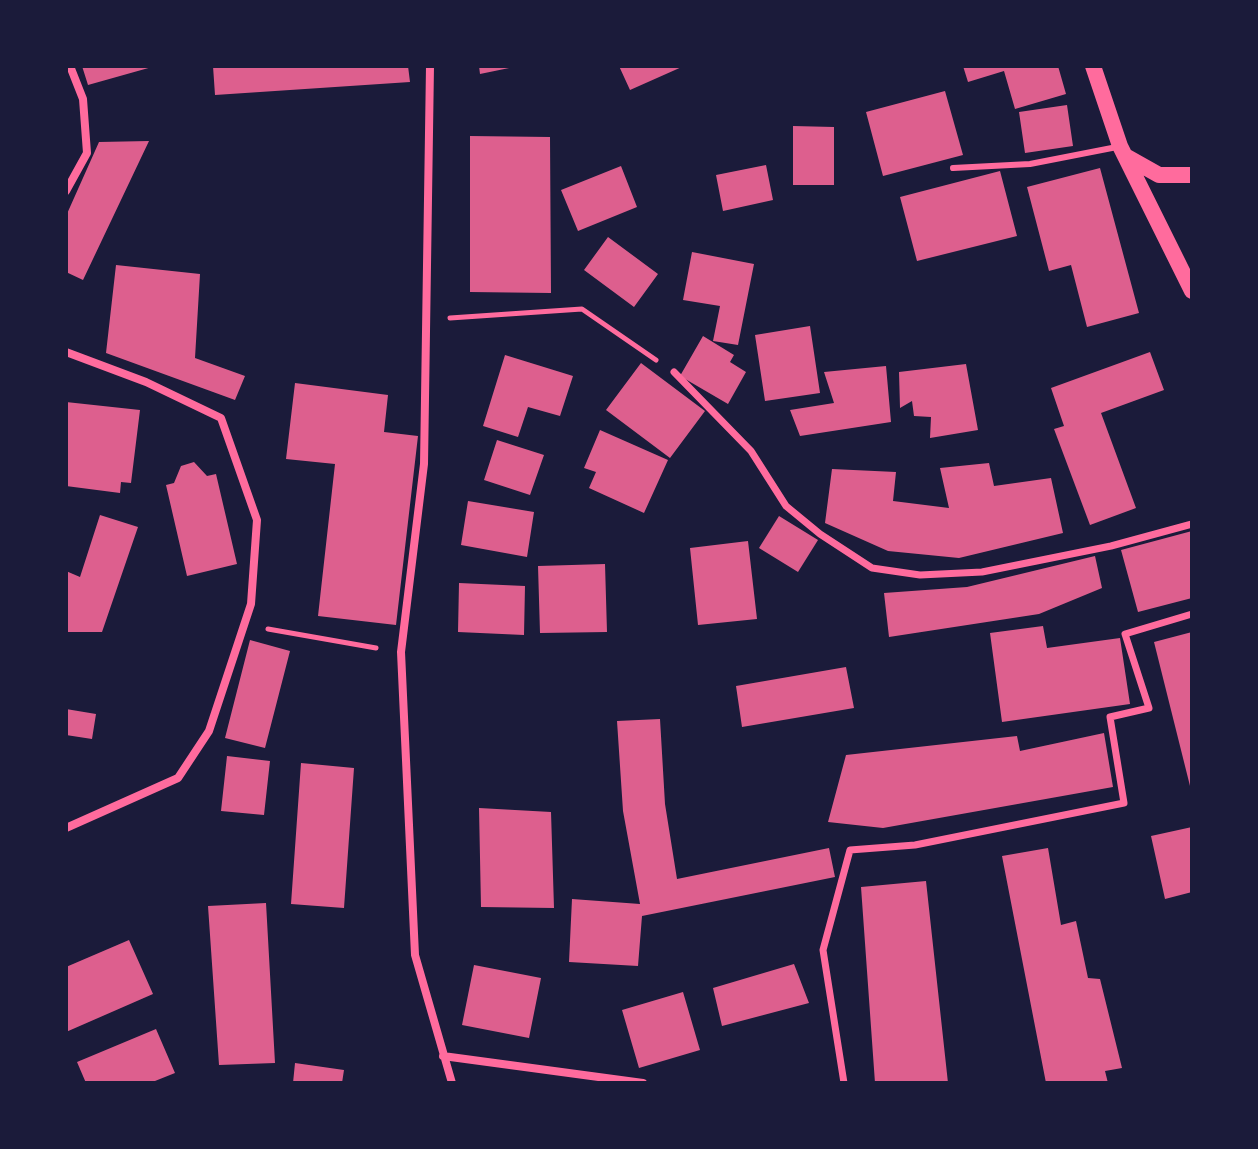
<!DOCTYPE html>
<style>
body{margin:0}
#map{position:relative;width:1258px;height:1149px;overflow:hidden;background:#1b1b3a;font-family:Helvetica,sans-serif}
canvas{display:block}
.frame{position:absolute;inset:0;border:68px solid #1b1b3a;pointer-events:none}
</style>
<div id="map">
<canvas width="1258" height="1149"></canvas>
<div class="frame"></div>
</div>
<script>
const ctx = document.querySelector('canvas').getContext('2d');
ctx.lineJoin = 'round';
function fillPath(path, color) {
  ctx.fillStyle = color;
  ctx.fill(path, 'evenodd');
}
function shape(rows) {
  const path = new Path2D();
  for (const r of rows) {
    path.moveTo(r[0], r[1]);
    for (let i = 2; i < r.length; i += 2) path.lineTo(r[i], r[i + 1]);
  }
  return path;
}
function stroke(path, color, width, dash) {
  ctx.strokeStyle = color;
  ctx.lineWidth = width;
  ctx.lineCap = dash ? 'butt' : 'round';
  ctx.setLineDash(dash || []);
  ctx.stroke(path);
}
const building = shape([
 [82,66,152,66,152,67,88,85],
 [213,66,408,66,410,82,215,95],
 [479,66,514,66,514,67,480,74],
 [619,66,684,66,630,90],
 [963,66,1058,66,1066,94,1015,109,1004,71,968,82],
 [945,91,963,155,883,176,866,112],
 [1067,105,1073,146,1025,153,1019,112],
 [793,126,834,127,834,185,793,185],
 [470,136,550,137,551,293,470,292],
 [149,141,83,280,66,272,66,216,99,142],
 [766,165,773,200,723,211,716,175],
 [621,166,637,207,578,231,561,190],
 [1100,168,1139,313,1087,327,1071,265,1049,271,1027,187],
 [1000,171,1017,236,917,261,900,197],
 [608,237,658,274,634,307,584,270],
 [692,252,754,264,738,345,713,341,720,306,683,300],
 [116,265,200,274,195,358,245,376,235,400,106,353],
 [810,326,820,393,765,401,755,335],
 [703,336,734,355,730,362,746,372,728,404,680,376],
 [1150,352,1164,390,1101,413,1136,508,1090,525,1054,429,1064,426,1051,388],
 [505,355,573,376,560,416,528,407,518,437,483,426],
 [641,363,705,411,670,458,606,410],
 [966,364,978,430,930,438,931,417,914,416,912,401,900,408,899,372],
 [886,366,891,422,800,436,790,410,834,403,824,372],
 [295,383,388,395,384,432,418,436,396,625,318,616,335,464,286,459],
 [66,402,140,410,131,483,121,482,120,493,66,486],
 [600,430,668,460,644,513,589,488,596,472,584,468],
 [497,440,544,455,530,495,484,480],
 [194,462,207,476,216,474,237,564,187,576,166,485,174,483,181,466],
 [989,463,994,486,1051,478,1063,533,959,558,888,551,825,523,832,469,896,472,893,501,949,508,940,468],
 [468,501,534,512,527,557,461,545],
 [100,515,138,527,102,632,66,632,66,571,80,577],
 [779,516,818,540,798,572,759,548],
 [1192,531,1192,598,1138,612,1121,550],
 [748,541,757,619,698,625,690,548],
 [1095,556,1102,588,1039,614,889,637,884,593,967,587],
 [605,564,607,632,540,633,538,566],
 [459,583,525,586,524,635,458,632],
 [1043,626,1047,648,1120,638,1130,704,1002,722,990,633],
 [1192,632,1192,790,1191,790,1154,642],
 [250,640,290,651,265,748,225,738],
 [846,667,854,708,742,727,736,686],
 [66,709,96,714,92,739,66,735],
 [660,719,665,804,677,879,829,848,835,877,642,916,638,966,569,962,572,899,640,904,623,811,617,721],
 [1104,733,1113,787,883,828,828,822,846,755,1017,736,1020,751],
 [227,756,270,761,264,815,221,811],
 [301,763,354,768,344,908,291,904],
 [479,808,551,812,554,908,481,907],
 [1192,827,1192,892,1165,899,1151,836],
 [1048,848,1061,925,1076,921,1088,978,1100,979,1122,1068,1105,1071,1108,1083,1046,1083,1002,856],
 [926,881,948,1083,875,1083,861,887],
 [266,903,275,1063,219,1065,208,906],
 [129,940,153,994,66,1032,66,967],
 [794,964,809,1003,722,1026,713,988],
 [474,965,541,978,529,1038,462,1025],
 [683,992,700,1050,639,1068,622,1010],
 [156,1029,175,1073,150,1083,86,1083,77,1062],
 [295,1063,344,1070,342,1083,293,1083]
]);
const path = shape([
 [450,318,582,309,656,360],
 [268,629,376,648]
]);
const service = shape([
 [953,168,1030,164,1117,147]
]);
const pedestrian = shape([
 [674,372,751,451,786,506,820,534,872,568,920,575,982,572,1111,546,1192,524],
 [844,1083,823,950,850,850,915,845,1124,803,1110,717,1149,708,1125,634,1192,614]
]);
const minor = shape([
 [430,66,424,464,401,652,415,955,452,1083],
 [66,191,87,153,83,99,70,66],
 [66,352,146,382,221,418,257,520,251,604,209,731,178,778,66,828],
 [443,1056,643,1083]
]);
const secondary = shape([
 [1093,66,1120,146,1192,291],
 [1127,157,1159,175,1192,175]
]);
fillPath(building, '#dd5f8e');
stroke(path, '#ff6b9d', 5);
stroke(service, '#ff6b9d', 6);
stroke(pedestrian, '#ff6b9d', 7);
stroke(minor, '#ff6b9d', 8);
stroke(secondary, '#ff6b9d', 16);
</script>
